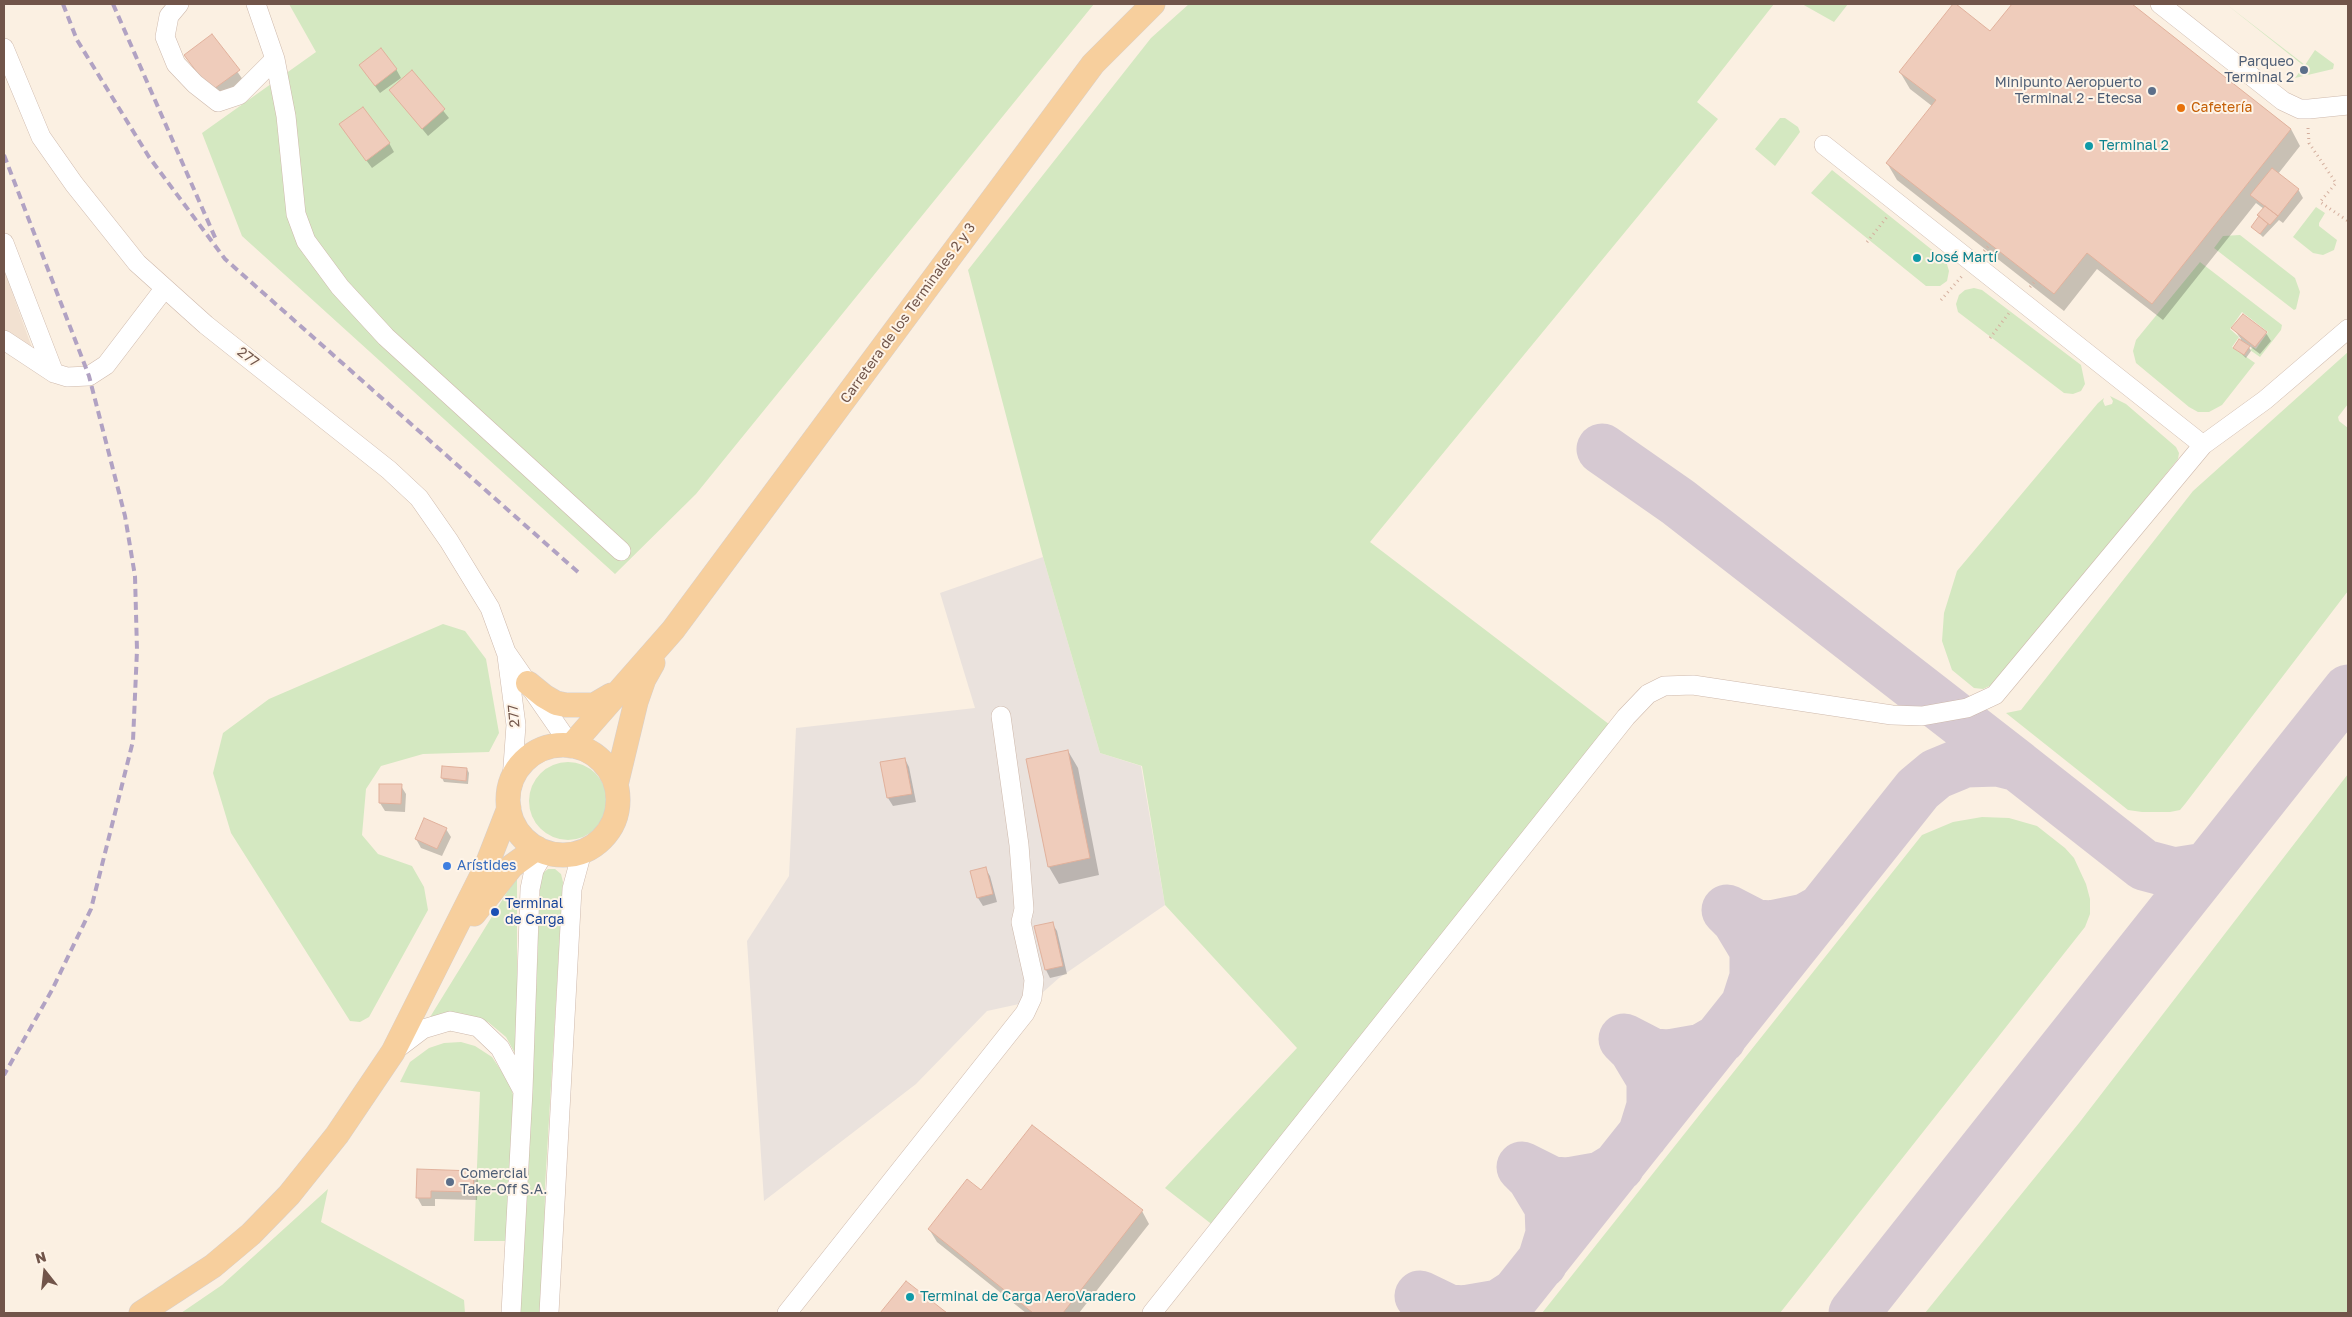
<!DOCTYPE html>
<meta charset="utf-8">
<style>
body{margin:0}
#map{position:relative;width:2352px;height:1317px;overflow:hidden;background:#fbf0e2;font-family:"Golos Text",sans-serif}
canvas{display:block}
.frame{position:absolute;inset:0;border:5px solid #71554a;pointer-events:none}
.north{position:absolute;left:20px;top:1247px;width:50px;height:50px;-webkit-text-stroke:4px #fef4e8;paint-order:stroke;rotate:344deg;font-size:14px;font-weight:700;line-height:20px;text-align:center;color:#71554a}
.north::after{content:'';display:block;margin:auto;width:18px;height:22px;background:#71554a;clip-path:polygon(50% 0,100% 100%,50% 72%,0 100%)}
</style>
<div id="map">
<canvas width="2352" height="1317"></canvas>
<div class="frame"></div>
<div class="north">N</div>
</div>
<script>
const ctx = document.querySelector('canvas').getContext('2d');
ctx.lineJoin = 'round';
function fillPath(path, color) {
  ctx.fillStyle = color;
  ctx.fill(path, 'evenodd');
}
function shape(rows) {
  const path = new Path2D();
  for (const r of rows) {
    if (r.length === 3) {
      path.moveTo(r[0] + r[2], r[1]);
      path.arc(r[0], r[1], r[2], 0, 2 * Math.PI);
      continue;
    }
    path.moveTo(r[0], r[1]);
    for (let i = 2; i < r.length; i += 2) path.lineTo(r[i], r[i + 1]);
  }
  return path;
}
function stroke(path, color, width, dash) {
  ctx.strokeStyle = color;
  ctx.lineWidth = width;
  ctx.lineCap = dash ? 'butt' : 'round';
  ctx.setLineDash(dash || []);
  ctx.stroke(path);
}
function write(font, color, halo, rows, align = 'center') {
  ctx.font = font + ' "Golos Text",sans-serif';
  ctx.lineWidth = 4;
  ctx.setLineDash([]);
  ctx.textBaseline = 'middle';
  ctx.strokeStyle = halo;
  ctx.fillStyle = color;
  for (const [text, x, y, turn = 0] of rows) {
    ctx.save();
    ctx.translate(x, y);
    ctx.rotate((+turn || 0) * Math.PI / 180);
    ctx.textAlign = isNaN(turn) ? turn : align;
    if (halo) ctx.strokeText(text, 0, 0);
    ctx.fillText(text, 0, 0);
    ctx.restore();
  }
}
const residential = shape([
 [4,270,35,356,4,333]
]);
const industrial = shape([
 [1043,557,1100,753,1141,766,1165,905,1059,978,1033,1001,987,1011,916,1084,764,1201,747,941,789,876,796,728,975,708,940,593]
]);
const green = shape([
 [289,4,1094,4,696,494,615,574,242,236,202,133,316,52],
 [1189,4,1774,4,1697,102,1718,119,1370,542,1614,728,1214,1226,1165,1188,1297,1048,1165,905,1142,766,1100,753,1043,557,968,270,1151,38],
 [1802,4,1848,4,1834,22],
 [2226,4,2305,65,2315,50,2334,64,2333,69,2295,78,2304,66],
 [1780,118,1785,118,1798,127,1800,132,1775,166,1755,149],
 [1832,170,1946,261,1949,271,1947,281,1940,286,1926,286,1811,193],
 [2316,207,2325,213,2319,223,2319,226,2337,240,2334,250,2323,255,2313,253,2293,237],
 [2240,235,2295,278,2300,292,2296,309,2294,310,2214,248,2223,236],
 [2200,262,2282,325,2281,330,2260,357,2250,350,2253,347,2256,349,2268,332,2242,312,2230,329,2239,337,2232,347,2255,363,2222,405,2209,412,2198,412,2189,407,2136,363,2133,351,2136,340],
 [1974,288,1982,290,2081,365,2085,384,2081,391,2073,394,2064,393,1958,312,1956,304,1959,295,1965,290],
 [2348,352,2348,404,2338,417,2339,421,2348,428,2348,591,2185,804,2180,810,2170,812,2142,812,2128,810,2006,713,2021,710,2193,491],
 [2110,396,2126,404,2176,447,2179,453,2178,459,1996,683,1983,689,1974,688,1952,670,1942,641,1944,613,1957,571,2098,403,2104,398,2103,401,2105,406,2112,404,2113,401],
 [443,624,465,631,486,659,499,733,489,752,423,754,381,766,366,789,362,835,378,854,412,866,424,887,428,910,369,1017,360,1022,350,1021,231,833,213,773,223,733,269,699],
 [568,801,39],
 [2348,774,2348,1313,1925,1313,2079,1123],
 [1982,817,2009,818,2037,826,2065,848,2074,858,2086,884,2090,899,2090,914,2085,927,1780,1313,1542,1313,1922,835,1953,822],
 [548,869,555,869,561,874,563,882,545,1187,544,1313,519,1313,533,1073,540,883,543,873],
 [517,876,517,1057,506,1037,488,1022,470,1017,427,1022],
 [461,1042,475,1046,492,1057,510,1084,515,1102,508,1241,474,1241,480,1092,400,1082,410,1062,429,1048,444,1043],
 [328,1189,321,1222,464,1300,465,1313,181,1313,222,1285]
]);
const shadow = shape([
 [2013,4,2130,4,2291,129,2300,146,2278,174,2298,189,2303,198,2283,223,2279,220,2263,237,2252,227,2264,209,2256,203,2163,320,2097,269,2064,311,1897,180,1887,163,1932,106,1910,89,1900,72,1991,32],
 [212,36,246,84,220,103,186,56],
 [360,65,396,69,401,78,380,93],
 [412,72,449,118,428,136,390,90],
 [340,125,389,143,394,152,372,168],
 [2243,315,2266,333,2271,341,2260,354,2248,345,2251,351,2246,358,2235,348,2241,339,2233,328],
 [1068,751,1078,768,1099,875,1059,884,1049,867,1028,760],
 [905,759,909,767,916,802,893,806,888,798],
 [467,769,469,773,468,784,444,782,442,778],
 [381,785,401,786,406,794,405,812,385,811,380,803],
 [446,829,451,837,442,856,421,848,416,839],
 [985,868,990,876,997,902,983,906,978,898],
 [1052,923,1057,931,1067,974,1050,978,1046,970,1035,927],
 [418,1170,473,1172,478,1180,477,1200,435,1199,435,1206,422,1206,417,1197],
 [981,1192,1142,1211,1149,1224,1079,1313,1026,1313,937,1242,929,1229],
 [906,1282,945,1313,881,1313]
]);
const taxiway = shape([
 [1602,449,1678,502,2018,766],
 [1746,1005,1755,977,1755,950,1737,920,1727,910,1756,925,1771,926,1805,919,1823,909],
 [1643,1135,1652,1106,1652,1079,1634,1049,1624,1039,1653,1054,1668,1055,1702,1049,1721,1038],
 [1542,1263,1551,1234,1550,1207,1532,1177,1522,1167,1552,1182,1567,1183,1601,1177,1619,1166],
 [1436,1313,1420,1296,1449,1310,1464,1311,1499,1305,1516,1294],
 [1501,1313,1918,789,1936,774,1965,762,1998,761,2018,766,2144,865,2174,873,2206,868],
 [1854,1313,2348,690]
]);
const building = shape([
 [1953,4,1956,4,1990,31,2012,4,2132,4,2291,129,2152,304,2087,253,2054,294,1886,163,1936,100,1899,72,1953,4],
 [212,34,240,70,211,91,184,55,212,34],
 [381,48,397,69,375,86,359,65,381,48],
 [412,70,445,109,422,129,389,90,412,70],
 [363,107,390,143,366,161,339,124,363,107],
 [2272,168,2299,189,2278,216,2250,195,2272,168],
 [2265,206,2278,216,2270,225,2257,215,2265,206],
 [2259,216,2268,224,2260,234,2251,227,2259,216],
 [2243,314,2267,332,2255,347,2231,328,2243,314],
 [2239,339,2250,346,2244,355,2233,348,2239,339],
 [1068,750,1090,858,1048,867,1026,759,1068,750],
 [905,758,912,794,887,798,880,762,905,758],
 [442,766,467,768,466,781,441,778,442,766],
 [379,784,402,784,401,804,379,803,379,784],
 [424,818,447,828,437,849,415,839,424,818],
 [986,867,993,894,977,898,970,871,986,867],
 [1053,922,1063,966,1045,970,1034,926,1053,922],
 [1032,1125,1143,1210,1063,1313,1033,1313,928,1229,967,1179,981,1190,1032,1125],
 [417,1169,474,1171,473,1192,431,1191,431,1198,416,1198,417,1169],
 [906,1281,947,1313,880,1313,906,1281]
]);
const path = shape([
 [2308,128,2309,143,2336,183,2320,202,2348,221],
 [1867,242,1887,217],
 [1984,251,1990,244],
 [2030,287,2036,280],
 [1941,300,1962,276],
 [1990,338,2009,313]
]);
const minor = shape([
 [179,4,169,16,165,37,176,64,195,84,218,102,239,95,275,59],
 [256,4,275,59,286,116,296,214,306,241,340,287,386,337,621,551],
 [2160,4,2283,101,2300,109,2309,109,2348,105],
 [4,48,41,137,74,184,137,263,206,325,389,470,419,498,449,541,490,608,506,652,571,746],
 [1824,145,2203,445],
 [4,243,54,373],
 [4,340,54,373,67,377,89,376,106,365,164,289],
 [507,656,516,725,512,780],
 [394,1051,423,1029,450,1021,478,1027,500,1048,522,1089],
 [511,1313,523,1091,530,889,534,870,544,853],
 [549,1313,572,889,582,852],
 [787,1313,1025,1013,1032,998,1034,980,1021,922,1024,909,1019,845,1001,716],
 [1152,1313,1626,717,1648,694,1664,686,1693,685,1892,715,1922,716,1967,708,1995,695,2203,445,2265,400,2348,329]
]);
const major = shape([
 [528,683,544,696,556,703,566,705,594,705,611,695],
 [563,800,55],
 [571,746,673,630,1093,64,1153,4],
 [616,785,636,702,644,679,653,663],
 [474,914,512,866,537,848],
 [141,1313,213,1266,251,1234,289,1195,337,1135,393,1052,486,867,509,808]
]);
const rail = shape([
 [63,4,77,40,149,157,225,259,579,573],
 [113,4,217,242],
 [4,155,89,376,125,516,135,576,137,650,133,741,91,909,52,990,4,1075]
]);
const markers = [
 [2304,70,5,"#5c6f8a"],
 [2152,91,5,"#5c6f8a"],
 [2181,108,5,"#e8710a"],
 [2089,146,5,"#0f9aa8"],
 [1917,258,5,"#0f9aa8"],
 [447,866,5,"#3f7fe0"],
 [495,912,5,"#1a4fb4"],
 [450,1182,5,"#5c6f8a"],
 [910,1297,5,"#0f9aa8"]
];
const serviceNames = [
 ["Parqueo",2294,62],
 ["Terminal 2",2294,78],
 ["Minipunto Aeropuerto",2142,83],
 ["Terminal 2 - Etecsa",2142,99],
 ["Comercial",460,1174,"left"],
 ["Take-Off S.A.",460,1190,"left"]
];
const foodNames = [
 ["Cafetería",2191,108]
];
const cultureNames = [
 ["Terminal 2",2099,146],
 ["José Martí",1927,258],
 ["Terminal de Carga AeroVaradero",920,1297]
];
const streetNames = [
 ["Carretera de los Terminales 2 y 3",908,313,-54],
 ["277",248,357,37],
 ["277",514,716,-95]
];
const shopNames = [
 ["Arístides",457,866]
];
const transitNames = [
 ["Terminal",505,904],
 ["de Carga",505,920]
];
fillPath(residential, '#f2e1d1');
fillPath(industrial, '#eae2dd');
fillPath(green, '#d4e8c1');
fillPath(shadow, '#0003');
stroke(taxiway, '#d6c9d2', 51);
fillPath(building, '#efccbb');
stroke(building, '#e1b19c', 1);
stroke(minor, '#ceb9ac', 20);
stroke(major, '#d7cfcc', 25);
stroke(path, '#d4af9e', 3, [1, 4]);
stroke(minor, '#fff', 19);
stroke(major, '#f7cf9d', 24);
stroke(rail, '#b1a2c3', 4, [8, 5]);
for (const [x, y, r, color] of markers) {
  const dot = new Path2D();
  dot.arc(x, y, r, 0, 2 * Math.PI);
  ctx.fillStyle = color;
  ctx.fill(dot);
  stroke(dot, '#fef4e8', 2);
}
write('14px', '#4e5e75', '#fef4e8', serviceNames, 'right');
write('14px', '#c56008', '#fef4e8', foodNames, 'left');
write('14px', '#0d838f', '#fef4e8', cultureNames, 'left');
write('14px', '#71554a', '#fef4e8', streetNames);
write('14px', '#366cbe', '#fef4e8', shopNames, 'left');
write('14px', '#164399', '#fef4e8', transitNames, 'left');
</script>
